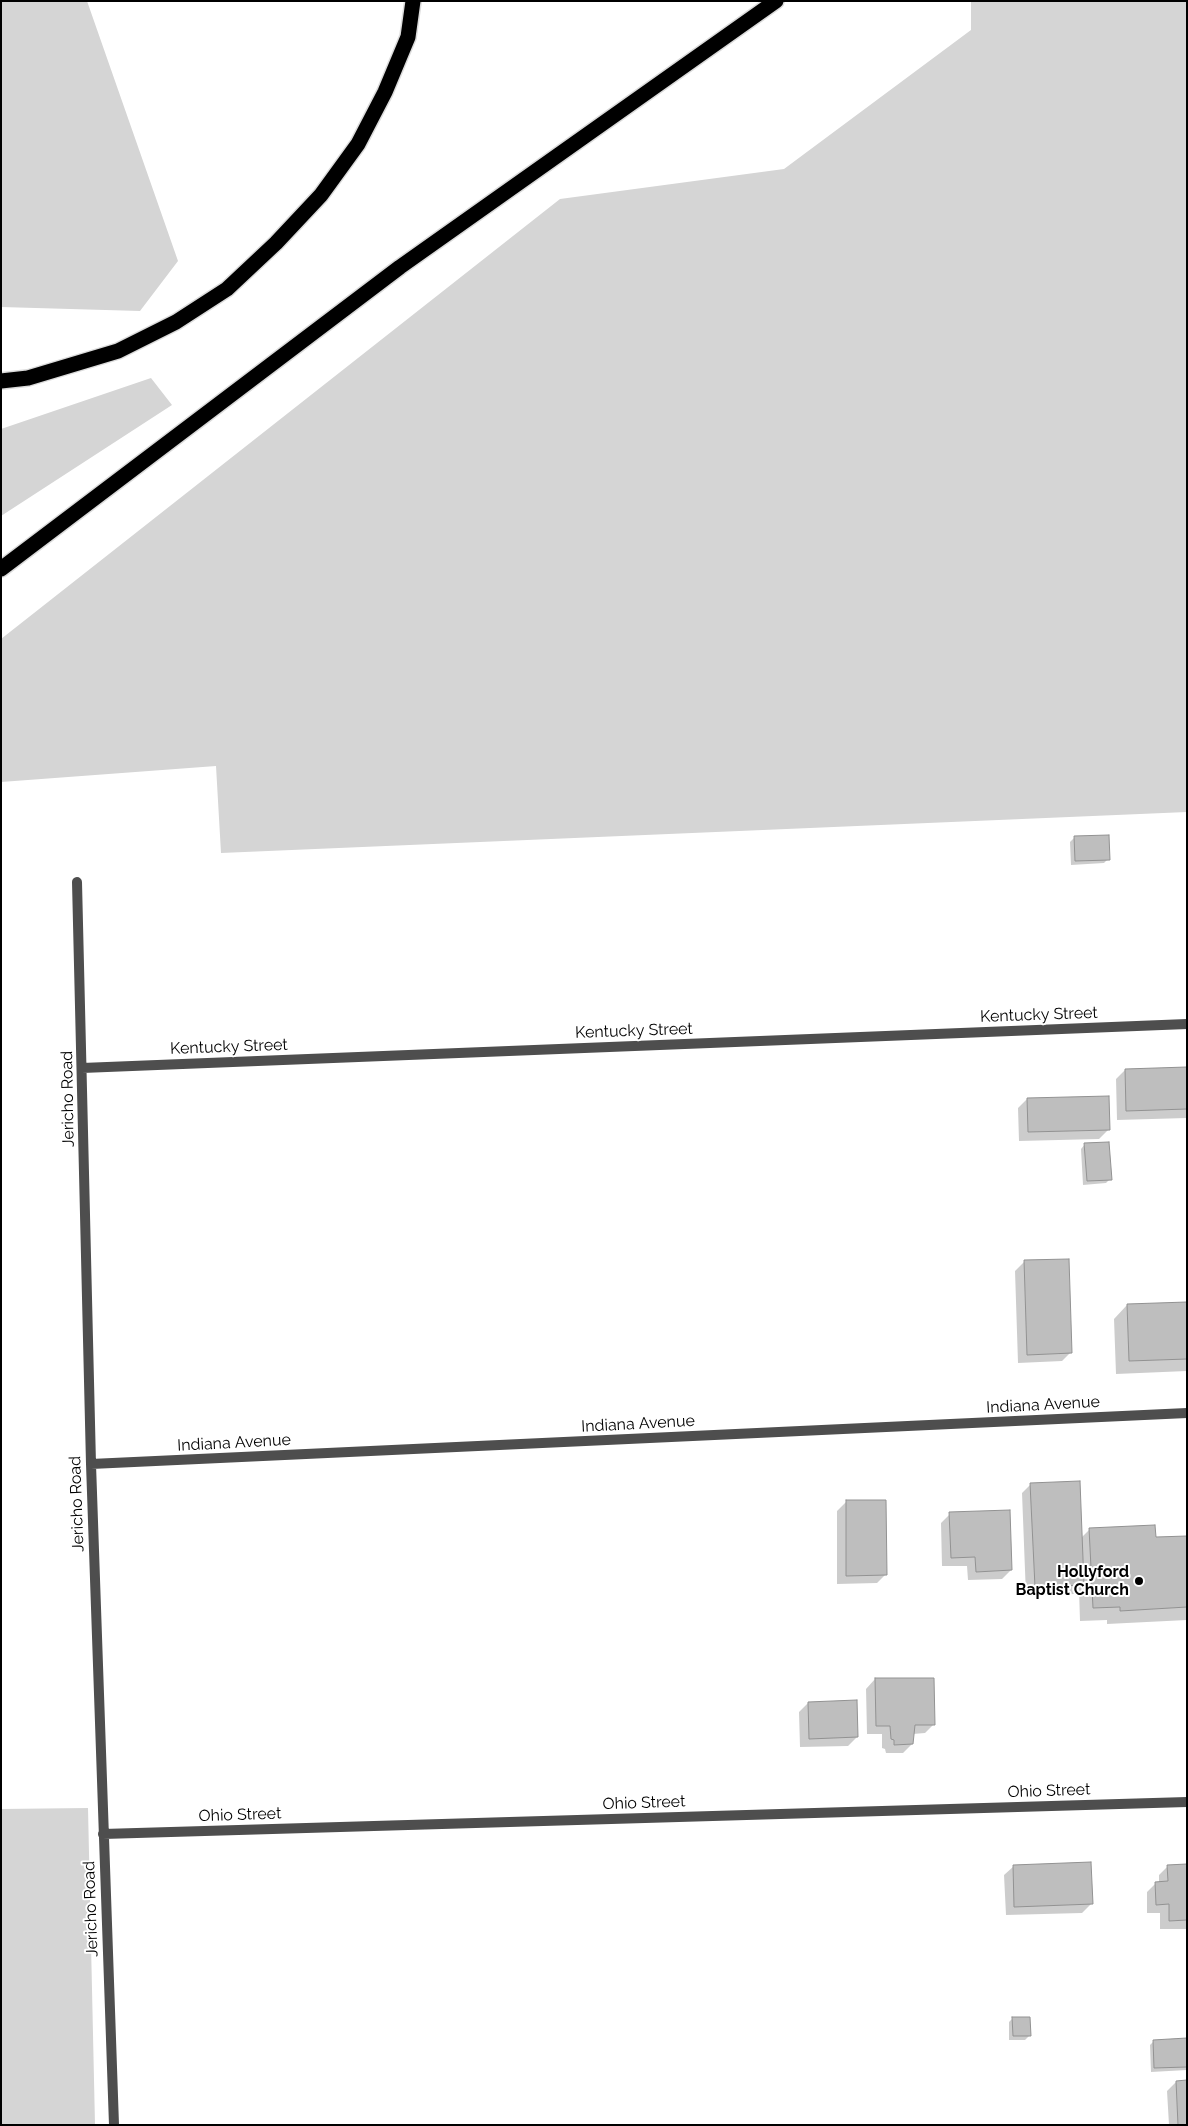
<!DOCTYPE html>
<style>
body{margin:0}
#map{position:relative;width:1188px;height:2126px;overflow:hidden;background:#fff;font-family:Raleway,sans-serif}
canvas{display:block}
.frame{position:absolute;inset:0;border:2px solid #000;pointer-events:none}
</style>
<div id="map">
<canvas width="1188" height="2126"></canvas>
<div class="frame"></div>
</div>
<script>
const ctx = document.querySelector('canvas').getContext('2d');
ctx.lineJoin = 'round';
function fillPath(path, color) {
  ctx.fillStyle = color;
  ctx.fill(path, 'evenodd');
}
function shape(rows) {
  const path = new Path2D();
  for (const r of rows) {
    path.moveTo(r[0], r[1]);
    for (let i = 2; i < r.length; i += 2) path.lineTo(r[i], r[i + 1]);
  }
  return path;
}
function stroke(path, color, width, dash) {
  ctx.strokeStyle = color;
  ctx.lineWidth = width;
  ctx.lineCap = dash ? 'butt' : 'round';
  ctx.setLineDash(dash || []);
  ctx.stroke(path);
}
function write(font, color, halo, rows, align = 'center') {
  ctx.font = font + ' Raleway,sans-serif';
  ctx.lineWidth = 4;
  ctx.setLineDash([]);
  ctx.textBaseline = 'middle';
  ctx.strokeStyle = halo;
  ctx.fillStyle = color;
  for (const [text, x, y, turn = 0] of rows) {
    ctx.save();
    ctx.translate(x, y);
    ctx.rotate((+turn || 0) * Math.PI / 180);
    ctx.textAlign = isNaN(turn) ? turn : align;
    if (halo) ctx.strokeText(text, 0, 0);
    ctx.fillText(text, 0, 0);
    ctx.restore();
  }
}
const green = shape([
 [1,1,87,1,178,261,140,311,1,307],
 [971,1,1187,1,1187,812,221,853,216,766,1,782,1,639,560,199,784,169,971,30],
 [151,378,172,405,1,516,1,429],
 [88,1808,95,2125,1,2125,1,1809]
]);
const shadow = shape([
 [1074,838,1108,859,1104,863,1071,865,1070,842],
 [1187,1068,1187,1118,1117,1120,1116,1079,1125,1070],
 [1027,1099,1108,1130,1099,1139,1019,1141,1018,1108],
 [1085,1144,1110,1179,1106,1183,1083,1185,1081,1149],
 [1068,1260,1071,1352,1062,1361,1018,1363,1015,1271,1024,1262],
 [1187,1303,1187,1371,1116,1374,1114,1319,1127,1305],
 [1031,1484,1081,1538,1090,1529,1155,1538,1187,1537,1187,1620,1107,1624,1107,1620,1080,1621,1079,1589,1074,1594,1026,1596,1022,1493],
 [846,1502,886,1574,877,1583,837,1584,837,1511],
 [950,1514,1011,1570,1002,1579,968,1580,967,1566,942,1566,941,1523],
 [875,1679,934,1724,925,1733,913,1734,912,1744,903,1753,886,1753,885,1749,882,1748,882,1734,867,1734,866,1689],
 [808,1703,857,1737,848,1746,800,1747,799,1712],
 [1014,1866,1091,1904,1082,1913,1006,1915,1004,1875],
 [1168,1866,1187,1866,1187,1929,1160,1929,1160,1913,1147,1913,1147,1892,1156,1883,1159,1883,1159,1875],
 [1013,2018,1030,2035,1025,2040,1009,2040,1009,2022],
 [1187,2039,1187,2070,1151,2072,1150,2045,1154,2041],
 [1176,2082,1187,2125,1169,2125,1167,2091]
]);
const building = shape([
 [1109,835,1110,860,1075,861,1074,836,1109,835],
 [1187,1067,1187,1109,1126,1111,1125,1069,1187,1067],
 [1109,1096,1110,1130,1028,1132,1027,1098,1109,1096],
 [1109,1142,1112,1180,1087,1181,1084,1143,1109,1142],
 [1069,1259,1072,1353,1027,1355,1024,1260,1069,1259],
 [1187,1302,1187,1359,1129,1361,1127,1304,1187,1302],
 [1080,1481,1084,1585,1035,1587,1030,1483,1080,1481],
 [846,1500,886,1500,887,1575,846,1576,846,1500],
 [1010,1510,1012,1570,976,1572,975,1557,951,1558,949,1512,1010,1510],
 [1155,1525,1156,1537,1187,1536,1187,1607,1120,1611,1120,1607,1093,1608,1089,1528,1155,1525],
 [875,1678,934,1678,935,1725,915,1725,913,1744,894,1745,894,1740,891,1739,890,1726,876,1726,875,1678],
 [857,1700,858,1737,809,1739,808,1702,857,1700],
 [1091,1862,1093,1904,1014,1907,1013,1865,1091,1862],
 [1187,1864,1187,1920,1169,1921,1169,1904,1156,1905,1155,1882,1168,1881,1167,1865,1187,1864],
 [1012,2017,1030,2017,1031,2036,1013,2036,1012,2017],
 [1187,2038,1187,2067,1154,2068,1153,2040,1187,2038],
 [1187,2080,1187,2125,1178,2125,1176,2081,1187,2080]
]);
const minor = shape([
 [77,882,91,1464,114,2125],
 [82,1068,1187,1024],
 [91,1464,1187,1413],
 [103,1834,1187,1802]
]);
const motorway = shape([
 [1,381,28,378,118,351,176,322,227,289,276,243,321,195,358,144,385,92,408,37,413,1],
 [1,569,400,267,776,1]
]);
const markers = [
 [1139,1581,5,"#000"]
];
const streetNames = [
 ["Kentucky Street",1039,1015,-2],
 ["Kentucky Street",634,1031,-2],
 ["Kentucky Street",229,1047,-2],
 ["Jericho Road",68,1099,-91],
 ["Indiana Avenue",1043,1405,-3],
 ["Indiana Avenue",638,1424,-3],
 ["Indiana Avenue",234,1443,-3],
 ["Jericho Road",77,1504,-92],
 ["Ohio Street",1049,1791,-2],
 ["Ohio Street",644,1803,-2],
 ["Ohio Street",240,1815,-2],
 ["Jericho Road",91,1909,-92]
];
const poiNames = [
 ["Hollyford",1129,1572],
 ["Baptist Church",1129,1590]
];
fillPath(green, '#d5d5d5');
fillPath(shadow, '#0003');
fillPath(building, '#bebebe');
stroke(building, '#929292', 1);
stroke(motorway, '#dbdbdb', 18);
stroke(minor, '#4e4e4e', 10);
stroke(motorway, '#000', 15);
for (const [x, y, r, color] of markers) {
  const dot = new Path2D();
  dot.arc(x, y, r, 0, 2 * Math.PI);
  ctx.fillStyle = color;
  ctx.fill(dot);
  stroke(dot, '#fff', 2);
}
write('16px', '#000', '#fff', streetNames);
write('bold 16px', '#000', '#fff', poiNames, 'right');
</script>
